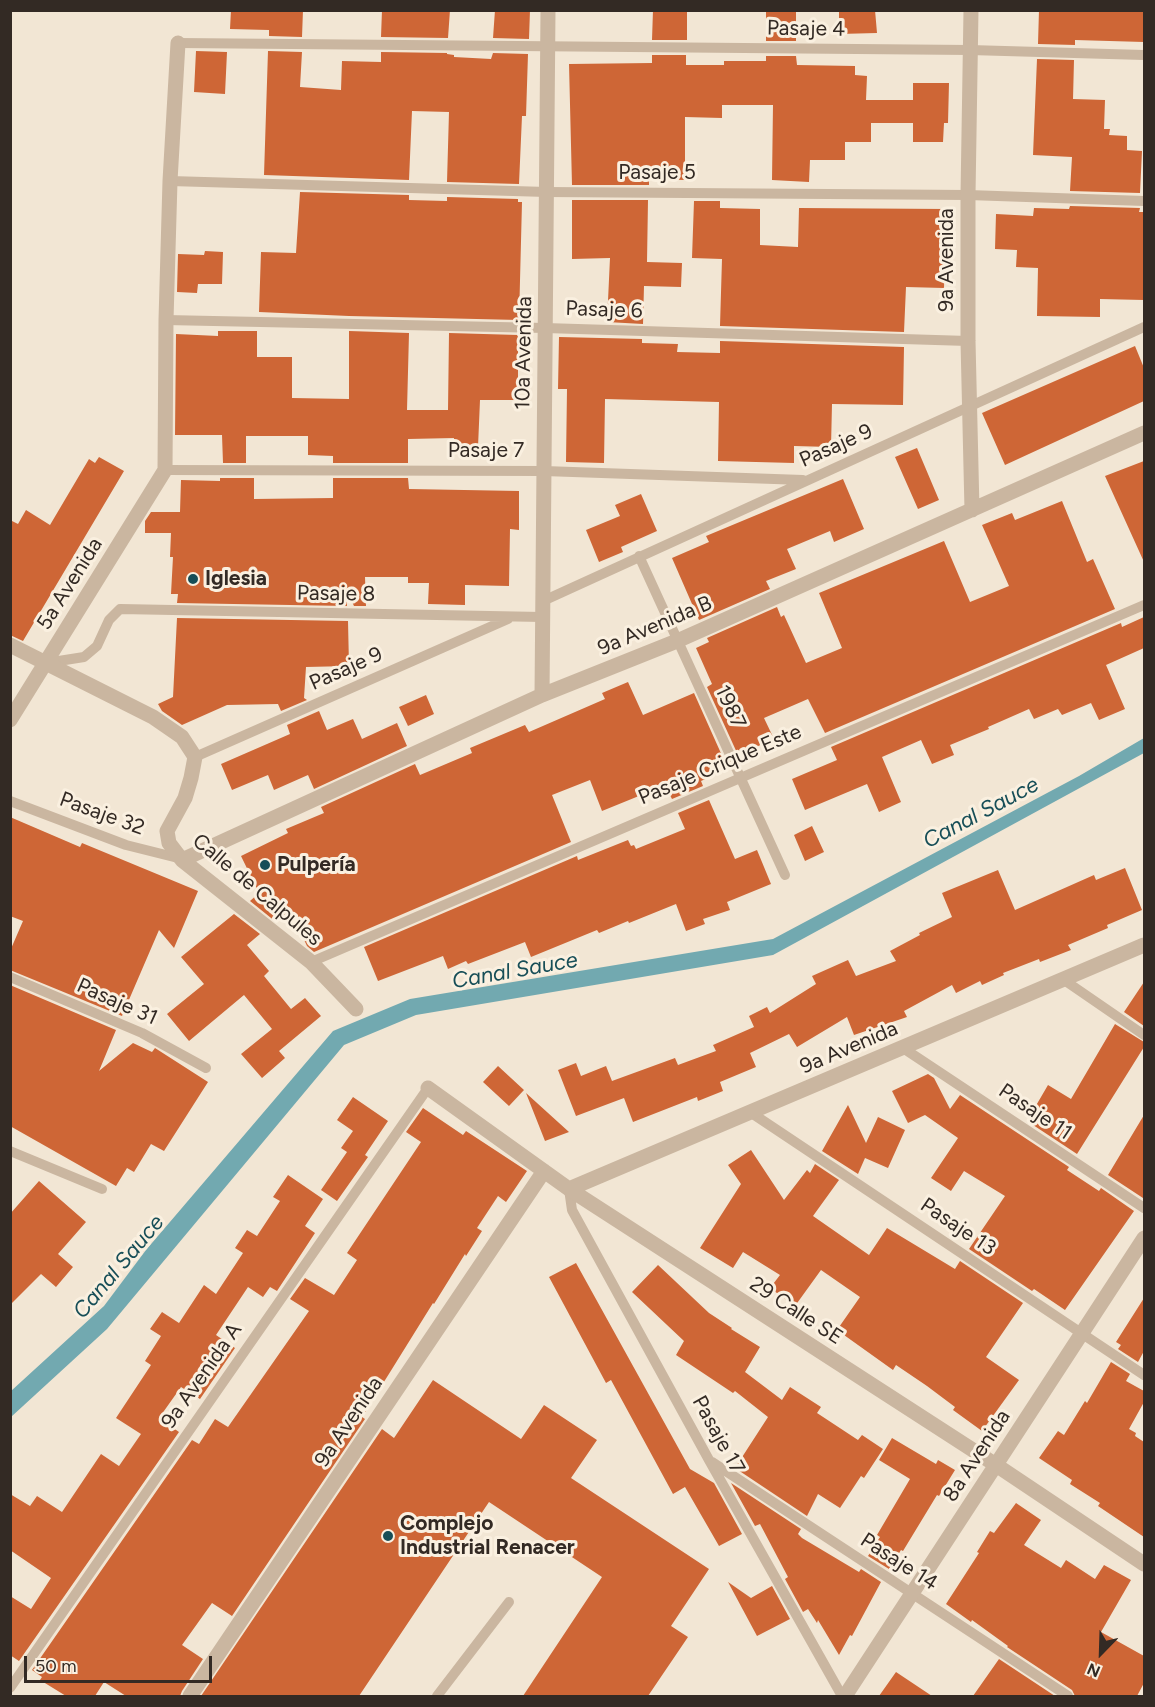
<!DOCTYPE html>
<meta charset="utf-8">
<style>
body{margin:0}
#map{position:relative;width:1155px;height:1707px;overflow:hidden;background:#f2e6d4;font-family:Figtree,sans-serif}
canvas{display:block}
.frame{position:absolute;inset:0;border:12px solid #332a24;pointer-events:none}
.north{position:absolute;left:1071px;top:1623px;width:60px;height:60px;-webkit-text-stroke:4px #faf0e0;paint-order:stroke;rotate:203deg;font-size:16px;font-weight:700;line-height:24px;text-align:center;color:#332a24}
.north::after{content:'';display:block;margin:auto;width:21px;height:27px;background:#332a24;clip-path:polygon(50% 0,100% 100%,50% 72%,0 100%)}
.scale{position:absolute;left:24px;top:1656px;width:188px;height:27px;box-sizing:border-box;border:3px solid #332a24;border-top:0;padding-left:8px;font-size:18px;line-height:21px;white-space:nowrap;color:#332a24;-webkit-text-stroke:4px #faf0e0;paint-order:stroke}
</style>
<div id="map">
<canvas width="1155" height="1707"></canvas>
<div class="frame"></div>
<div class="north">N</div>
<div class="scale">50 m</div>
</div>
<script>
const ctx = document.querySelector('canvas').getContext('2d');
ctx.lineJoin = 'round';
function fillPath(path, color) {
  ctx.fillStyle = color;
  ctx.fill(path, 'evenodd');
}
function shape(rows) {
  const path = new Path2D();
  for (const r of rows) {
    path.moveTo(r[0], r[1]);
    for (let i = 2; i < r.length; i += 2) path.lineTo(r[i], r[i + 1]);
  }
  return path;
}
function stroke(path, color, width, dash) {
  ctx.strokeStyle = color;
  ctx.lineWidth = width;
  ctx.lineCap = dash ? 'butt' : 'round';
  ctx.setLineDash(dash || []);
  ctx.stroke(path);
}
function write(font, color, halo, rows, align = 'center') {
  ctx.font = font + ' Figtree,sans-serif';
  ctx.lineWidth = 6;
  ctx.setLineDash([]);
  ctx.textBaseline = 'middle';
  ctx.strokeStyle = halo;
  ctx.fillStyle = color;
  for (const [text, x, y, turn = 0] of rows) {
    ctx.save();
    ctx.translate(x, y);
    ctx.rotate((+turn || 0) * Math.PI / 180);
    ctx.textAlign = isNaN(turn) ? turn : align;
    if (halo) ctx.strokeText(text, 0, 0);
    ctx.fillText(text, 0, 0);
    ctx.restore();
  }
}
const water = shape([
 [1144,738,1144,753,773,955,416,1015,344,1045,107,1329,11,1417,11,1391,104,1306,146,1250,333,1031,410,999,773,939,1079,776]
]);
const building = shape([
 [231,10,303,10,302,37,269,36,269,30,230,29],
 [382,10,450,10,448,38,381,37],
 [495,10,530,10,529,39,493,38],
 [653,10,687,10,687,40,652,40],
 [766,10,796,10,796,41,766,41],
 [839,10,875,10,877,33,839,34],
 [1039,10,1144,10,1144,42,1075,40,1075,45,1038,44],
 [196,51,227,52,225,94,194,92],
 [268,51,302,52,300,87,341,90,342,61,381,62,381,52,447,53,447,54,454,55,454,57,491,59,493,53,528,54,526,116,522,116,519,184,447,182,449,112,412,111,409,180,264,175],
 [652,55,686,55,686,65,724,65,724,61,766,61,766,56,796,56,797,65,855,66,855,75,867,76,866,100,913,100,913,83,949,83,948,123,944,123,943,142,913,142,913,123,871,123,871,142,845,142,845,160,810,160,809,182,772,180,773,105,722,105,722,118,685,117,685,180,649,179,649,185,572,185,569,64,652,63],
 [1037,59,1074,60,1073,99,1105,100,1104,129,1110,129,1109,135,1127,136,1127,150,1142,151,1140,193,1070,191,1072,157,1033,155],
 [300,192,409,195,409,200,447,201,447,197,518,199,518,202,522,202,519,320,349,316,259,312,261,252,296,253],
 [572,200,648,200,647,262,682,263,681,287,644,286,643,324,607,322,610,258,572,259],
 [694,201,720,201,720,208,760,209,760,245,798,247,799,208,946,209,944,288,906,287,904,332,720,326,722,259,692,258],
 [1070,206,1140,208,1139,212,1144,212,1144,300,1100,299,1100,317,1037,316,1038,268,1016,267,1017,250,995,249,996,214,1033,216,1034,208,1069,209],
 [205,251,223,252,222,284,198,284,197,293,177,292,178,254,204,255],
 [218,331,257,331,257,357,292,357,292,398,349,399,349,331,409,333,407,410,448,410,449,333,518,335,518,400,480,400,478,447,453,446,454,438,408,439,408,463,333,463,333,456,308,455,308,436,246,436,246,463,223,463,222,435,175,435,176,334,218,336],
 [559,337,642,339,642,343,678,344,677,352,720,353,720,341,904,347,903,405,832,404,831,447,794,446,794,463,718,461,719,402,605,399,604,463,566,462,567,389,558,389],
 [1135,346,1144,368,1144,401,1005,465,982,413],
 [917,448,939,500,918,509,895,457],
 [99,457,124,471,23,641,10,635,10,520,18,524,26,510,50,525,89,459,95,463],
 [1144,461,1144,562,1105,476],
 [220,478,254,478,254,499,333,498,333,478,408,478,409,489,519,491,519,530,510,529,509,586,465,585,465,605,428,604,429,583,408,583,408,577,365,577,366,606,354,606,347,591,347,606,177,603,178,594,171,594,173,557,170,557,171,533,145,533,145,521,151,512,180,512,181,480,220,481],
 [843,479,864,529,834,542,830,531,787,549,796,569,766,581,770,589,699,620,672,558,709,542,706,536],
 [641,494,657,531,621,547,623,552,599,562,586,530,620,516,615,505],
 [1062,501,1087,562,1093,559,1115,609,825,733,808,699,764,718,774,739,738,755,707,687,712,684,696,648,709,642,707,638,777,607,781,617,784,615,806,663,842,648,819,593,944,541,970,602,1009,586,982,525,1012,513,1015,520],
 [1144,617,1144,648,1106,665,1125,709,1099,720,1091,703,1062,715,1058,709,1034,719,1029,709,988,727,989,729,950,745,954,755,932,764,921,740,882,757,901,802,879,812,867,784,805,810,792,779,837,760,831,747,1121,623,1122,627],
 [177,618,348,621,349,666,306,667,304,698,307,700,281,711,278,704,227,705,182,725,162,711,158,704,173,697],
 [628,682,643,715,694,693,728,769,701,781,703,786,672,799,669,793,664,795,661,787,602,811,590,780,552,795,571,842,314,952,307,946,290,910,276,922,250,901,259,893,241,856,288,833,286,829,324,813,321,807,415,764,420,775,472,753,470,748,525,725,529,732,605,699,602,693],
 [426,695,434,714,408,726,399,707],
 [319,711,327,730,353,719,362,739,397,723,407,746,314,789,308,775,274,790,268,775,232,790,221,764,290,734,287,725],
 [709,800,735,859,757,850,771,884,727,902,730,910,703,919,705,924,686,931,676,904,629,923,628,921,599,933,597,930,531,957,525,942,468,964,466,961,448,969,443,956,378,981,364,947,577,856,578,860,628,840,631,846,634,845,636,849,685,829,678,813],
 [10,817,80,847,82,843,198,891,174,948,159,930,122,1016,10,970,10,951,23,921,10,916],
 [812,826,824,852,805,861,794,835],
 [1125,868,1142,910,1107,925,1108,928,1068,945,1071,950,1040,962,1039,959,1003,973,1004,975,982,985,980,981,956,993,952,985,904,1011,907,1017,854,1035,847,1017,797,1047,789,1034,750,1053,756,1067,720,1082,723,1091,698,1101,697,1097,633,1122,624,1098,576,1116,558,1070,576,1063,581,1076,606,1066,612,1081,675,1058,678,1065,716,1051,713,1045,754,1027,749,1016,767,1007,770,1013,816,984,812,976,848,960,856,976,896,961,890,951,920,935,919,933,952,917,942,893,998,870,1015,910,1094,875,1096,880],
 [234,914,260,934,247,945,269,971,264,976,291,1009,305,998,321,1016,279,1051,285,1058,262,1078,241,1054,272,1029,244,995,189,1041,167,1014,204,984,181,957],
 [1144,982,1144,1026,1124,1012],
 [10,985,116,1030,99,1071,133,1043,152,1052,155,1048,208,1082,164,1151,151,1144,134,1172,127,1168,116,1186,10,1126],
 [1115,1024,1144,1042,1144,1047,1077,1154,1027,1121,1048,1085,1071,1099],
 [498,1066,524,1090,509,1106,483,1082],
 [928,1074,934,1078,950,1109,960,1095,1069,1167,1067,1170,1099,1191,1101,1188,1134,1211,1065,1310,1034,1289,1032,1291,969,1249,1005,1196,964,1171,951,1191,931,1178,958,1138,925,1115,908,1123,892,1091],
 [526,1093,569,1132,545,1141],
 [353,1097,388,1121,365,1155,368,1157,337,1201,321,1190,347,1152,341,1148,353,1131,337,1120],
 [848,1105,866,1143,878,1117,905,1130,888,1168,865,1158,858,1174,822,1151],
 [423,1108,463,1135,466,1131,527,1171,506,1202,498,1196,477,1228,482,1231,466,1256,465,1254,434,1304,433,1303,392,1369,362,1417,365,1419,232,1616,212,1603,182,1645,203,1659,182,1691,180,1696,126,1696,104,1682,95,1696,66,1696,40,1680,42,1677,32,1670,192,1440,199,1444,215,1419,228,1427,309,1311,290,1299,305,1278,334,1295,357,1260,347,1253,421,1142,406,1132],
 [1144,1115,1144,1196,1143,1198,1108,1175],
 [751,1150,784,1200,807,1170,810,1173,815,1164,839,1180,813,1216,869,1255,887,1228,955,1269,960,1261,1023,1303,986,1357,1019,1380,982,1431,953,1410,955,1407,927,1386,896,1365,893,1370,837,1330,860,1297,821,1270,795,1306,770,1288,780,1275,743,1252,733,1268,700,1248,741,1184,728,1165],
 [288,1175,323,1199,305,1226,315,1233,277,1291,270,1287,263,1297,248,1287,216,1335,235,1348,200,1399,181,1387,159,1418,179,1432,19,1661,10,1655,10,1596,31,1609,51,1578,10,1550,10,1494,30,1506,37,1496,62,1512,101,1454,119,1466,141,1434,116,1418,151,1365,145,1361,161,1336,150,1329,162,1312,179,1323,204,1285,216,1294,243,1253,235,1248,247,1230,257,1236,280,1201,273,1197],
 [39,1181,86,1222,58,1254,73,1267,56,1287,41,1274,10,1305,10,1214],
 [576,1263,690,1469,714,1483,742,1534,719,1546,685,1487,673,1494,611,1380,606,1383,549,1277],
 [658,1265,709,1313,732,1328,731,1329,760,1347,745,1372,782,1400,790,1387,821,1407,817,1413,858,1440,862,1435,883,1449,864,1478,861,1476,840,1508,818,1494,807,1516,735,1468,768,1417,735,1391,733,1393,676,1355,684,1341,632,1292],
 [1144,1298,1144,1351,1138,1362,1118,1349,1121,1345,1116,1342],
 [1111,1362,1130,1374,1126,1381,1144,1391,1144,1402,1129,1429,1136,1433,1135,1436,1144,1442,1144,1537,1098,1506,1100,1503,1070,1484,1072,1480,1039,1458,1058,1431,1064,1435,1085,1401,1087,1403],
 [433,1380,521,1439,544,1405,597,1440,571,1478,709,1569,671,1626,688,1637,648,1696,523,1696,602,1577,489,1502,359,1696,201,1696,382,1429,394,1438],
 [892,1438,936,1464,938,1460,955,1470,939,1496,937,1495,903,1551,901,1550,889,1569,868,1556,880,1537,877,1535,910,1479,879,1460],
 [731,1483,801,1529,798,1534,802,1538,859,1572,861,1569,881,1582,852,1636,850,1635,839,1655,818,1620,817,1623,808,1609,803,1612,785,1579,788,1577,760,1524,755,1526],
 [1016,1503,1041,1520,1024,1545,1061,1568,1066,1560,1095,1579,1104,1565,1131,1580,1101,1632,1144,1656,1144,1683,1137,1696,1075,1696,1072,1690,1007,1647,1008,1646,972,1620,971,1622,946,1604,979,1553,977,1552,990,1531,994,1533],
 [728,1582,751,1598,772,1586,790,1619,757,1636],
 [999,1659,1055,1696,973,1696],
 [896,1672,932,1696,879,1696]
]);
const lane = shape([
 [178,43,970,50,1144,55],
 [170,181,547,192,968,195,1144,201],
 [166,320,545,328,968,341],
 [165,470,544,471,803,480],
 [639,556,785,875],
 [543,601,1144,327],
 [46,663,84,657,97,646,109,620,120,609,542,617],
 [195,757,508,619],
 [10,801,126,845,182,859],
 [311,962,1144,605],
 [10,977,142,1033,206,1068],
 [1064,980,1144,1035],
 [903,1048,1144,1208],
 [750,1112,1144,1375],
 [10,1151,102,1189],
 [569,1189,572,1210,709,1460,842,1696],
 [712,1462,1068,1696],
 [10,1688,428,1088],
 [437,1696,509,1602]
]);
const street = shape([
 [971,10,968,195,968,341,972,510],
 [10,645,153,717,182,737,195,757,191,778,185,798,167,831,169,843,182,860,311,962,356,1009],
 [542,695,548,10],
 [10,720,165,470,166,320,170,181,178,43],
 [182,860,542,695,677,641,1144,433],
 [428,1088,569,1189,996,1465,1144,1564],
 [569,1189,1144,945],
 [190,1696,544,1171],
 [845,1696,1144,1238]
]);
const markers = [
 [193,579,6,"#174e57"],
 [265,865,6,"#174e57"],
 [388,1536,6,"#174e57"]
];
const streetNames = [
 ["Pasaje 4",806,29,1],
 ["Pasaje 5",657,173],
 ["9a Avenida",947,260,-90],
 ["Pasaje 6",604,310,2],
 ["10a Avenida",524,353,-89],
 ["Pasaje 9",836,446,-24],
 ["Pasaje 7",486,451],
 ["5a Avenida",70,584,-58],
 ["Pasaje 8",336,594,1],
 ["9a Avenida B",655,626,-23],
 ["Pasaje 9",346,669,-24],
 ["1987",730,707,65],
 ["Pasaje Crique Este",720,765,-23],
 ["Pasaje 32",102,814,20],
 ["Calle de Calpules",257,890,40],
 ["Pasaje 31",117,1002,24],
 ["9a Avenida",849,1048,-23],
 ["Pasaje 11",1035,1112,34],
 ["Pasaje 13",958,1227,34],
 ["29 Calle SE",796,1311,33],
 ["9a Avenida A",202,1376,-55],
 ["9a Avenida",349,1422,-56],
 ["Pasaje 17",718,1435,61],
 ["8a Avenida",977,1456,-57],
 ["Pasaje 14",899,1562,33]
];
const poiNames = [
 ["Iglesia",205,579],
 ["Pulpería",277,865],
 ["Complejo",400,1524],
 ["Industrial Renacer",400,1548]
];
const waterNames = [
 ["Canal Sauce",981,813,-28],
 ["Canal Sauce",515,971,-10],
 ["Canal Sauce",119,1267,-50]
];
fillPath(water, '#72a9b0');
fillPath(building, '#ce6636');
stroke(lane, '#cab6a0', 10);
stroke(street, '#cab6a0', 15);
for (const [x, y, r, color] of markers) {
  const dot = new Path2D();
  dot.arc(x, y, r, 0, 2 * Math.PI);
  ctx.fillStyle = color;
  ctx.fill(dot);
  stroke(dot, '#faf0e0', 2);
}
write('21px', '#332a24', '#faf0e0', streetNames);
write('bold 21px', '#332a24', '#faf0e0', poiNames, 'left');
write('italic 22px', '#174e57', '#faf0e0', waterNames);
</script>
